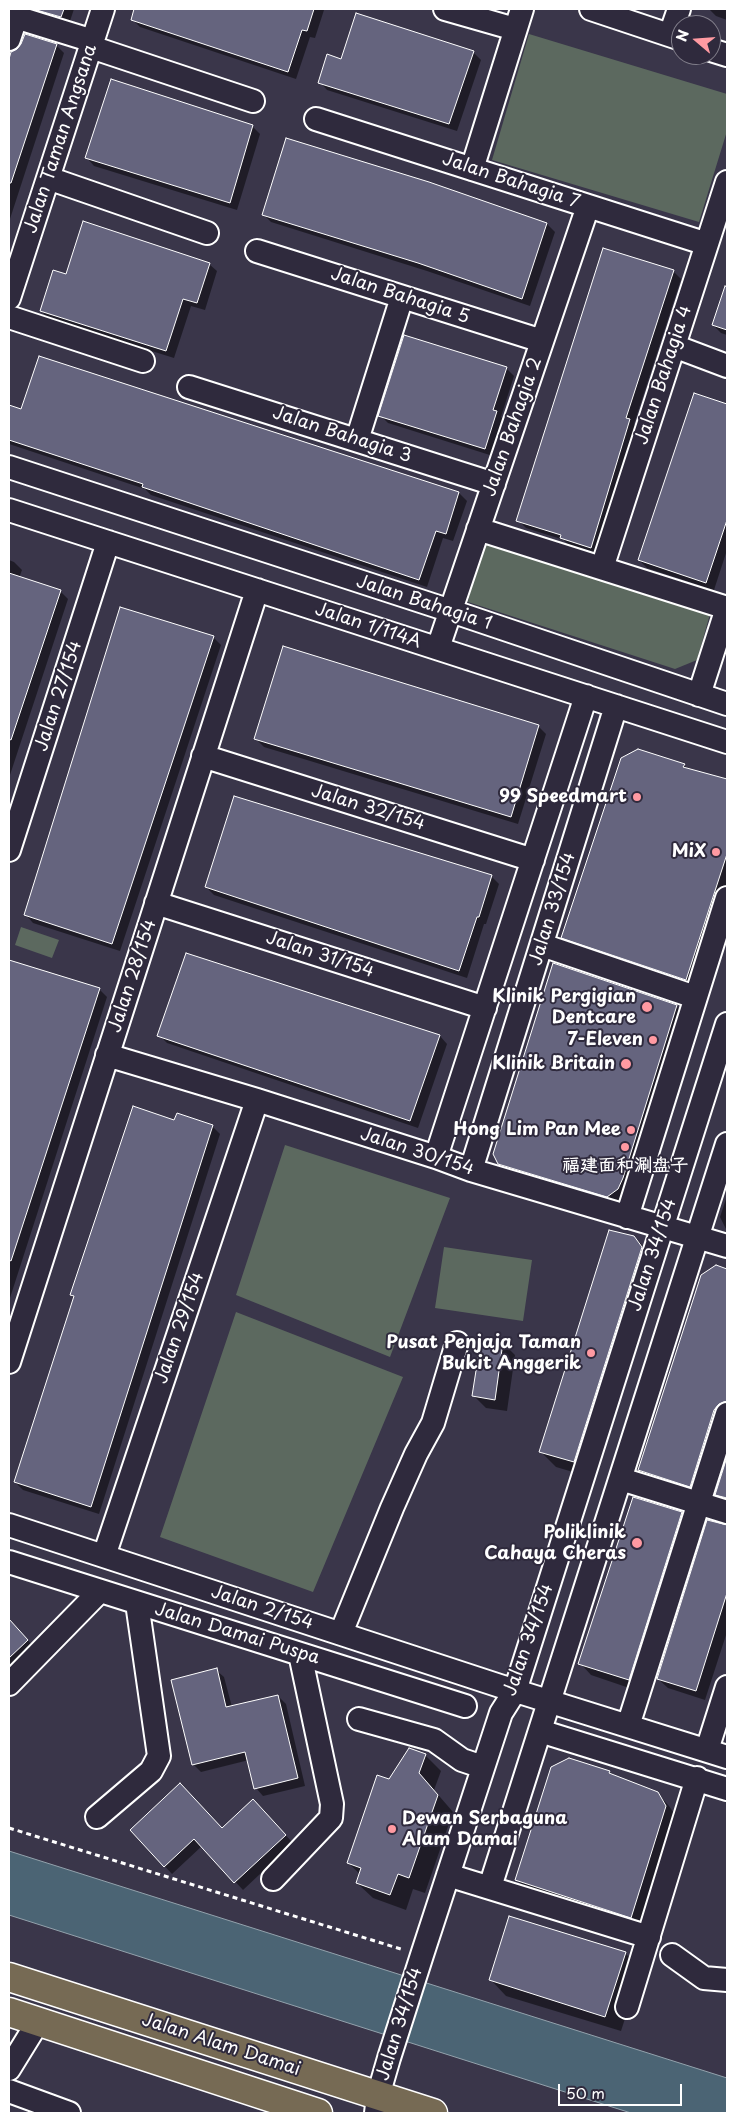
<!DOCTYPE html>
<meta charset="utf-8">
<style>
body{margin:0}
#map{position:relative;width:736px;height:2122px;overflow:hidden;background:#3a364a;font-family:"Playpen Sans",sans-serif}
canvas{display:block}
.frame{position:absolute;inset:0;border:10px solid #fff;pointer-events:none}
.north{position:absolute;left:671px;top:15px;width:50px;height:50px;box-sizing:border-box;background:#2f2a3d;border:1px solid #827f8b;border-radius:50%;rotate:288deg;font-size:14px;font-weight:700;line-height:20px;text-align:center;color:#fff}
.north::after{content:'';display:block;margin:auto;width:18px;height:22px;background:#ff9aa2;clip-path:polygon(50% 0,100% 100%,50% 72%,0 100%)}
.scale{position:absolute;left:558px;top:2084px;width:124px;height:22px;box-sizing:border-box;border:2px solid #fff;border-top:0;padding-left:6px;font-size:15px;line-height:18px;white-space:nowrap;color:#fff;-webkit-text-stroke:4px #2f2a3d;paint-order:stroke}
</style>
<div id="map">
<canvas width="736" height="2122"></canvas>
<div class="frame"></div>
<div class="north">N</div>
<div class="scale">50 m</div>
</div>
<script>
const ctx = document.querySelector('canvas').getContext('2d');
ctx.lineJoin = 'round';
function fillPath(path, color) {
  ctx.fillStyle = color;
  ctx.fill(path, 'evenodd');
}
function shape(rows) {
  const path = new Path2D();
  for (const r of rows) {
    path.moveTo(r[0], r[1]);
    for (let i = 2; i < r.length; i += 2) path.lineTo(r[i], r[i + 1]);
  }
  return path;
}
function stroke(path, color, width, dash) {
  ctx.strokeStyle = color;
  ctx.lineWidth = width;
  ctx.lineCap = dash ? 'butt' : 'round';
  ctx.setLineDash(dash || []);
  ctx.stroke(path);
}
function write(font, color, halo, rows, align = 'center') {
  ctx.font = font + ' "Playpen Sans","LXGW WenKai TC",sans-serif';
  ctx.lineWidth = 4;
  ctx.setLineDash([]);
  ctx.textBaseline = 'middle';
  ctx.strokeStyle = halo;
  ctx.fillStyle = color;
  for (const [text, x, y, turn = 0] of rows) {
    ctx.save();
    ctx.translate(x, y);
    ctx.rotate((+turn || 0) * Math.PI / 180);
    ctx.textAlign = isNaN(turn) ? turn : align;
    if (halo) ctx.strokeText(text, 0, 0);
    ctx.fillText(text, 0, 0);
    ctx.restore();
  }
}
const green = shape([
 [529,34,727,94,727,131,699,222,492,160],
 [483,537,710,614,697,660,675,669,468,602],
 [21,927,59,940,52,958,15,945],
 [285,1145,450,1198,390,1357,236,1295],
 [444,1247,532,1260,523,1321,435,1308],
 [236,1312,403,1377,313,1592,160,1537]
]);
const water = shape([
 [9,1851,727,2078,727,2113,631,2113,9,1915,9,1851]
]);
const shadow = shape([
 [34,9,74,9,69,24,41,16],
 [136,9,323,9,324,10,315,38,310,37,296,79,140,27,132,19],
 [709,9,727,9,727,20,716,16],
 [56,45,64,53,9,222,9,53],
 [473,52,481,60,457,131,327,90,320,82],
 [252,126,260,134,237,210,94,166,87,158],
 [428,183,547,224,555,232,530,306,427,271,271,222,263,214],
 [209,264,217,271,205,310,191,306,174,358,49,319,41,311,67,276],
 [673,271,681,279,634,424,637,428,598,555,569,546,564,540,526,528,518,520],
 [727,283,727,335,721,333,713,325],
 [506,368,514,376,501,417,504,420,493,456,388,423,380,415],
 [694,394,727,406,727,550,714,590,647,568,639,560],
 [9,407,22,411,459,493,467,501,453,541,443,538,427,587,151,495,145,489,9,444],
 [9,560,14,562,22,570,19,578,60,591,68,599,9,778],
 [213,637,221,645,120,951,33,923,26,915],
 [538,726,546,734,518,824,264,747,256,739],
 [684,765,689,770,727,781,727,901,697,991,575,949,563,937],
 [491,876,499,884,486,924,484,924,467,978,214,895,206,887],
 [187,954,440,1036,447,1044,418,1128,167,1043,159,1035],
 [9,962,99,989,107,997,9,1301],
 [676,1006,688,1018,619,1208,511,1176,499,1163],
 [175,1121,212,1126,220,1134,99,1514,23,1490,15,1482,74,1298,71,1295],
 [727,1196,727,1231,720,1217],
 [634,1237,650,1253,590,1477,556,1467,540,1451],
 [716,1267,727,1271,727,1415,700,1496,649,1480,639,1470],
 [503,1343,515,1355,507,1411,486,1408,474,1396],
 [727,1461,727,1504,717,1494],
 [682,1513,693,1525,641,1692,591,1675,580,1663],
 [708,1521,727,1526,727,1632,705,1700,668,1688,658,1679],
 [9,1620,35,1648,9,1672],
 [216,1670,224,1677,232,1707,278,1696,286,1704,305,1786,263,1796,256,1788,249,1760,201,1772,193,1764],
 [425,1755,441,1771,434,1790,453,1812,425,1893,413,1889,406,1910,373,1898,357,1883,360,1874,348,1863],
 [609,1772,613,1776,657,1793,669,1806,678,1819,643,1929,529,1892,517,1880],
 [260,1808,293,1843,243,1890,202,1846,172,1874,131,1830,222,1829],
 [625,1953,641,1969,621,2031,506,1996,491,1980]
]);
const building = shape([
 [33,9,64,9,61,17,33,9],
 [134,9,314,9,307,31,302,30,288,72,131,20,134,9],
 [356,13,474,51,449,124,318,83,327,54,341,59,356,13],
 [25,34,57,44,11,183,9,183,9,59,11,52,17,49,21,44,25,34],
 [111,79,253,125,230,203,85,158,111,79],
 [286,138,429,182,547,223,522,299,418,263,262,215,286,138],
 [83,221,210,263,197,303,183,299,166,351,40,311,53,270,66,274,83,221],
 [603,248,674,270,626,418,630,419,591,548,560,538,561,535,516,521,603,248],
 [725,286,727,287,727,330,712,325,725,286],
 [404,335,507,367,493,410,497,411,485,449,378,416,404,335],
 [39,356,459,492,446,534,436,531,419,580,142,487,143,484,9,440,9,405,21,409,39,356],
 [694,393,727,404,727,520,706,583,638,560,694,393],
 [9,573,61,590,11,740,9,739,9,573],
 [120,607,214,636,112,944,24,915,120,607],
 [283,646,539,725,511,817,254,739,283,646],
 [638,749,685,764,683,767,727,779,727,854,686,980,561,938,621,758,638,749],
 [234,796,492,875,479,917,477,917,459,971,205,887,234,796],
 [186,953,440,1035,410,1121,157,1036,186,953],
 [9,960,100,988,11,1261,9,1260,9,960],
 [553,963,677,1005,623,1178,618,1189,607,1197,498,1164,493,1154,553,963],
 [133,1106,174,1120,177,1113,213,1125,91,1507,14,1482,74,1296,70,1295,133,1106],
 [609,1230,634,1236,642,1247,574,1462,539,1452,609,1230],
 [716,1265,727,1269,727,1401,719,1404,714,1410,690,1487,638,1470,701,1275,716,1265],
 [481,1339,503,1342,495,1400,472,1396,481,1339],
 [727,1457,727,1498,715,1495,727,1457],
 [633,1497,682,1512,629,1680,578,1664,633,1497],
 [707,1520,727,1525,727,1593,696,1691,657,1679,707,1520],
 [9,1619,28,1640,9,1658,9,1619],
 [217,1668,226,1707,278,1695,298,1778,254,1789,245,1752,192,1765,171,1680,217,1668],
 [409,1748,426,1754,419,1773,438,1795,409,1878,398,1874,390,1895,356,1883,361,1868,347,1863,377,1775,389,1779,409,1748],
 [569,1758,610,1771,609,1773,658,1792,666,1806,631,1918,515,1880,551,1767,569,1758],
 [180,1783,222,1828,253,1799,286,1835,234,1883,194,1839,164,1867,130,1830,180,1783],
 [509,1916,626,1952,605,2017,489,1980,509,1916]
]);
const path = shape([
 [9,1828,404,1950]
]);
const minor = shape([
 [445,9,515,29],
 [591,9,681,39],
 [9,15,93,41],
 [670,35,679,9],
 [9,39,19,9],
 [91,47,253,101],
 [711,50,727,55],
 [316,119,707,244],
 [472,169,522,9],
 [48,178,207,233],
 [257,251,542,341],
 [9,298,103,9],
 [9,317,143,361],
 [674,346,727,366],
 [189,387,494,484],
 [357,440,402,297],
 [9,467,451,611,727,704],
 [9,510,727,742],
 [478,529,727,608],
 [602,568,727,182],
 [438,648,588,206],
 [699,695,727,608],
 [203,756,533,860],
 [9,850,108,542],
 [156,903,485,1008],
 [542,945,695,997],
 [107,1055,257,1100,436,1157,471,1170,727,1246],
 [436,1157,586,696],
 [471,1170,616,706],
 [627,1217,727,898],
 [9,1362,257,590],
 [621,1479,727,1512],
 [9,1525,500,1686,727,1757],
 [104,1556,257,1100],
 [9,1562,465,1706],
 [341,1633,392,1508,416,1454,433,1423,457,1343],
 [9,1684,100,1591],
 [359,1719,434,1740,462,1760,483,1767],
 [628,1726,727,1414],
 [540,1731,727,1789],
 [707,1750,727,1687],
 [97,1817,151,1771,159,1756,137,1603],
 [448,1875,649,1937],
 [273,1879,331,1818,332,1804,300,1654],
 [490,1887,727,1144],
 [672,1955,704,1978,727,1980],
 [627,2007,697,1778],
 [9,2069,38,2022],
 [9,2091,69,2113],
 [376,2113,378,2096,389,2058,422,1955,501,1713,515,1691,727,1024]
]);
const major = shape([
 [9,1977,433,2113],
 [9,2012,318,2113]
]);
const markers = [
 [637,797,5,"#ff9aa2"],
 [716,852,5,"#ff9aa2"],
 [647,1007,6,"#ff9aa2"],
 [653,1040,5,"#ff9aa2"],
 [626,1064,6,"#ff9aa2"],
 [631,1130,5,"#ff9aa2"],
 [625,1147,5,"#ff9aa2"],
 [591,1353,5,"#ff9aa2"],
 [637,1543,6,"#ff9aa2"],
 [392,1829,5,"#ff9aa2"]
];
const streetNames = [
 ["Jalan Taman Angsana",61,139,-72],
 ["Jalan Bahagia 7",511,181,18],
 ["Jalan Bahagia 5",400,296,18],
 ["Jalan Bahagia 4",664,375,-72],
 ["Jalan Bahagia 2",513,427,-71],
 ["Jalan Bahagia 3",342,435,18],
 ["Jalan Bahagia 1",424,603,18],
 ["Jalan 1/114A",368,626,18],
 ["Jalan 27/154",59,696,-72],
 ["Jalan 32/154",368,808,17],
 ["Jalan 33/154",553,909,-73],
 ["Jalan 31/154",320,955,18],
 ["Jalan 28/154",133,976,-72],
 ["Jalan 30/154",417,1152,18],
 ["Jalan 34/154",653,1255,-72],
 ["Jalan 29/154",180,1328,-71],
 ["Jalan 2/154",262,1608,18],
 ["Jalan Damai Puspa",237,1634,17],
 ["Jalan 34/154",529,1640,-71],
 ["Jalan 34/154",400,2024,-73],
 ["Jalan Alam Damai",221,2045,18]
];
const poiNames = [
 ["99 Speedmart",627,797],
 ["MiX",706,852],
 ["Klinik Pergigian",636,997],
 ["Dentcare",636,1018],
 ["7-Eleven",643,1040],
 ["Klinik Britain",615,1064],
 ["Hong Lim Pan Mee",621,1130],
 ["福建面和涮盘子",625,1166,"center"],
 ["Pusat Penjaja Taman",581,1343],
 ["Bukit Anggerik",581,1364],
 ["Poliklinik",626,1533],
 ["Cahaya Cheras",626,1554],
 ["Dewan Serbaguna",402,1819,"left"],
 ["Alam Damai",402,1840,"left"]
];
fillPath(green, '#5c695f');
fillPath(water, '#4b6474');
stroke(water, '#93a2ac', 1);
fillPath(shadow, '#0007');
fillPath(building, '#65647e');
stroke(building, '#fff', 1);
stroke(minor, '#fff', 26);
stroke(major, '#fff', 31);
stroke(path, '#fff', 3, [5, 4]);
stroke(minor, '#2f2a3d', 22);
stroke(major, '#766a54', 28);
for (const [x, y, r, color] of markers) {
  const dot = new Path2D();
  dot.arc(x, y, r, 0, 2 * Math.PI);
  ctx.fillStyle = color;
  ctx.fill(dot);
  stroke(dot, '#2f2a3d', 2);
}
write('18px', '#fff', '#2f2a3d', streetNames);
write('bold 18px', '#fff', '#2f2a3d', poiNames, 'right');
</script>
